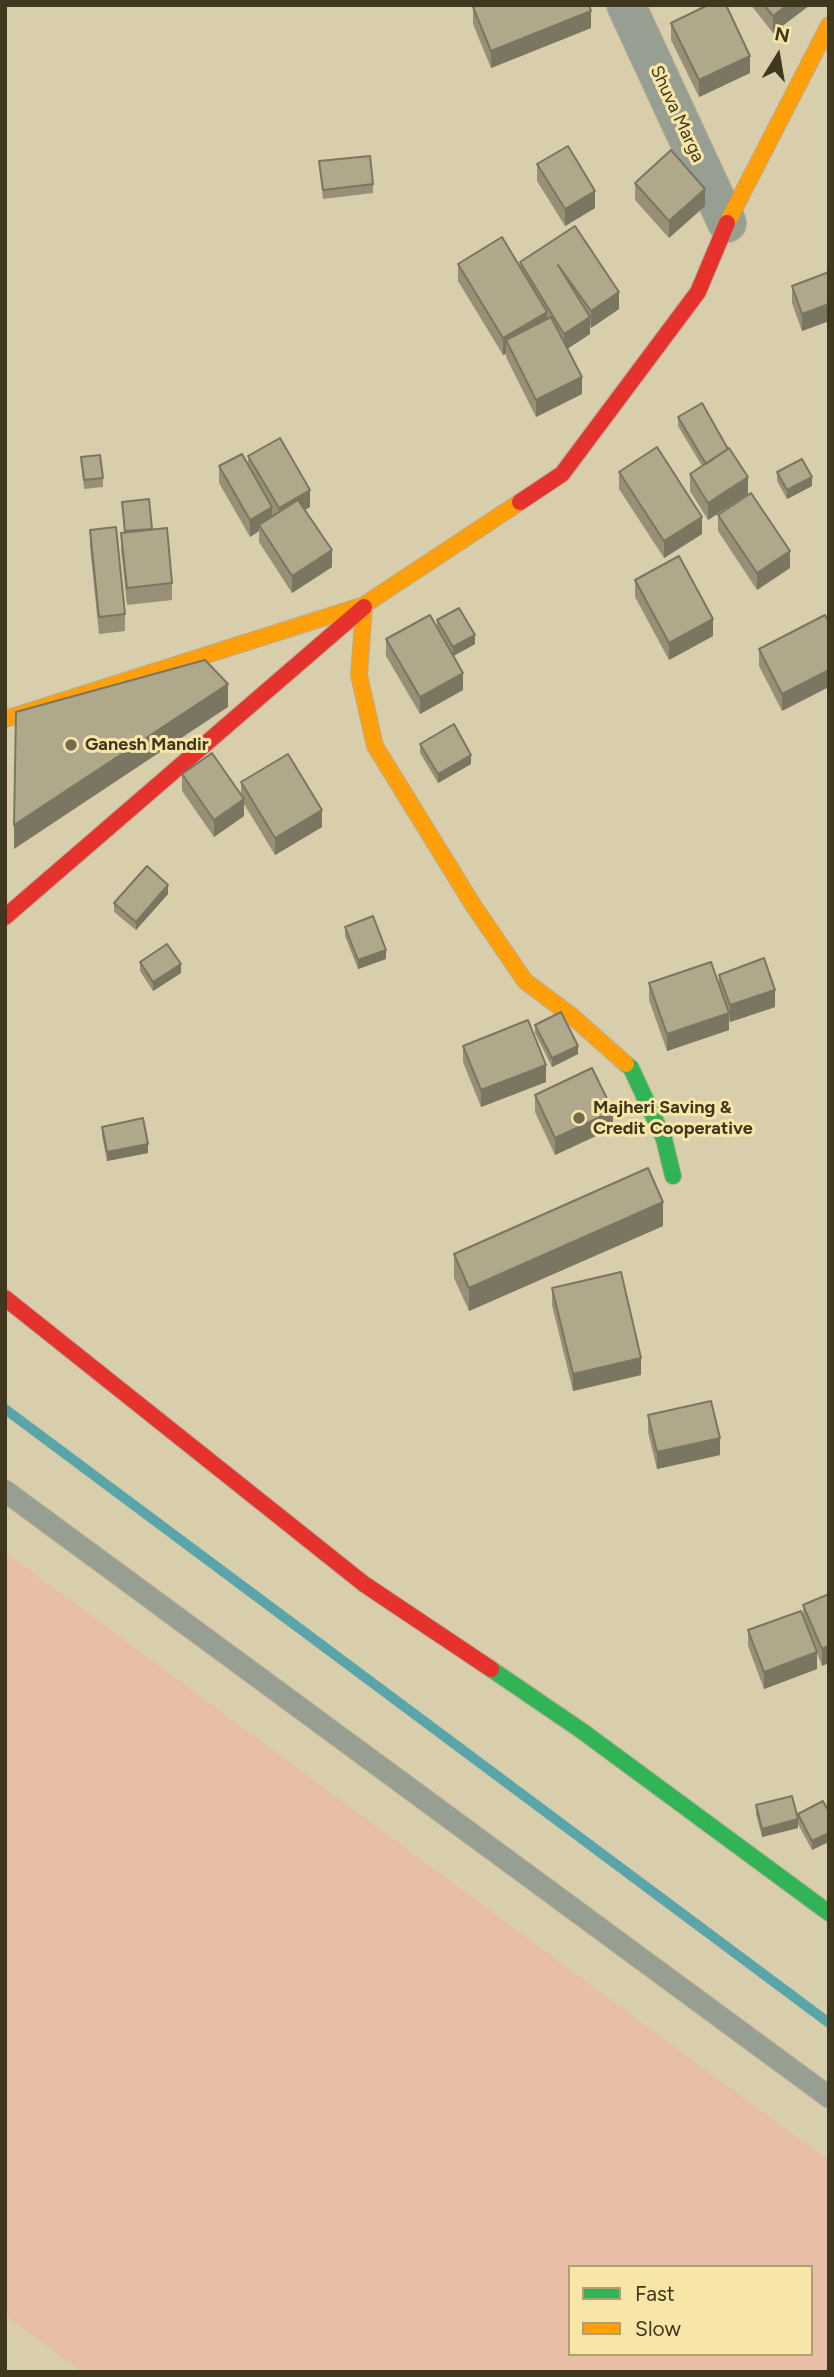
<!DOCTYPE html>
<style>
body{margin:0}
#map{position:relative;width:834px;height:2377px;overflow:hidden;background:#d8ceac;font-family:Figtree,sans-serif}
canvas{display:block}
.frame{position:absolute;inset:0;border:7px solid #3f381f;pointer-events:none}
.legend{position:absolute;left:568px;top:2265px;width:245px;height:91px;box-sizing:border-box;background:#f7e6a7;border:2px solid #ada071;margin:0;padding:9px 12px;list-style:none;font-size:21px;color:#3f381f}
.legend li{display:flex;align-items:center;gap:14px;height:35px}
.legend b{width:35px;border:2px solid #ada071}
.north{position:absolute;left:743px;top:21px;width:70px;height:70px;-webkit-text-stroke:5px #f7e6a7;paint-order:stroke;rotate:11deg;font-size:19px;font-weight:700;line-height:28px;text-align:center;color:#3f381f}
.north::after{content:'';display:block;margin:auto;width:24px;height:32px;background:#3f381f;clip-path:polygon(50% 0,100% 100%,50% 72%,0 100%)}
</style>
<div id="map">
<canvas width="834" height="2377"></canvas>
<div class="frame"></div>
<ul class="legend">
<li><b style="height:9px;background:#30b455"></b>Fast</li>
<li><b style="height:9px;background:#ff9f0a"></b>Slow</li>
</ul>
<div class="north">N</div>
</div>
<script>
const ctx = document.querySelector('canvas').getContext('2d');
ctx.lineJoin = 'round';
function fillPath(path, color) {
  ctx.fillStyle = color;
  ctx.fill(path, 'evenodd');
}
function shape(rows) {
  const path = new Path2D();
  for (const r of rows) {
    path.moveTo(r[0], r[1]);
    for (let i = 2; i < r.length; i += 2) path.lineTo(r[i], r[i + 1]);
  }
  return path;
}
function stroke(path, color, width, dash) {
  ctx.strokeStyle = color;
  ctx.lineWidth = width;
  ctx.lineCap = dash ? 'butt' : 'round';
  ctx.setLineDash(dash || []);
  ctx.stroke(path);
}
function write(font, color, halo, rows, align = 'center') {
  ctx.font = font + ' Figtree,sans-serif';
  ctx.lineWidth = 6;
  ctx.setLineDash([]);
  ctx.textBaseline = 'middle';
  ctx.strokeStyle = halo;
  ctx.fillStyle = color;
  for (const [text, x, y, turn = 0] of rows) {
    ctx.save();
    ctx.translate(x, y);
    ctx.rotate((+turn || 0) * Math.PI / 180);
    ctx.textAlign = isNaN(turn) ? turn : align;
    if (halo) ctx.strokeText(text, 0, 0);
    ctx.fillText(text, 0, 0);
    ctx.restore();
  }
}
const green = shape([
 [5,1552,829,2161,829,2372,82,2372,5,2315],
 [570,2267,811,2267,811,2354,570,2354]
]);
const stream = shape([
 [5,1409,829,2023]
]);
const lane = shape([
 [5,1491,829,2097]
]);
const street = shape([
 [626,5,727,223]
]);
const fast = shape([
 [626,1064,631,1068,664,1139,673,1176],
 [491,1669,582,1731,829,1913]
]);
const slow = shape([
 [727,223,829,25],
 [364,607,359,675,375,746,473,905,525,981,573,1017,626,1064],
 [5,719,364,605,520,502]
]);
const jam = shape([
 [520,502,562,474,698,292,727,223],
 [5,917,364,607],
 [5,1298,364,1584,491,1669]
]);
const wall = shape([
 [751,5,810,5,773,33],
 [473,7,591,28,491,68,473,24],
 [671,23,750,73,699,97,671,40],
 [319,161,373,184,373,193,323,199],
 [537,164,595,208,565,226,537,181],
 [635,183,705,206,669,238,635,200],
 [575,226,619,309,591,328,590,326,590,334,567,349,582,394,536,417,506,357,506,354,503,355,458,281,458,264,520,267,520,262],
 [829,272,829,321,802,331,792,303,792,286],
 [678,417,748,494,708,520,690,491,690,474,702,466,678,426],
 [248,456,310,507,305,510,332,567,292,593,259,542,259,531,250,537,219,483,219,466,248,464],
 [81,457,103,478,103,487,84,489],
 [619,472,702,534,664,558,619,489],
 [777,472,812,486,787,499,777,481],
 [122,502,152,529,172,583,172,600,127,605,121,550,121,533,124,533],
 [718,515,790,568,757,590,718,531],
 [90,530,125,614,125,631,99,634,90,547],
 [635,580,713,636,669,660,635,597],
 [825,615,782,711,759,666,759,649],
 [437,620,475,644,454,656,463,690,420,714,386,656,386,639,437,626],
 [420,744,471,764,438,783,420,753],
 [182,774,241,795,241,782,322,827,275,855,244,804,244,816,214,837,182,791],
 [168,894,136,930,114,912,114,903],
 [345,927,386,959,358,969,345,936],
 [140,962,181,973,153,991,140,971],
 [719,975,775,1007,730,1022,729,1020,729,1030,667,1051,649,1000,649,983,719,984],
 [535,1025,578,1054,552,1067,535,1033],
 [463,1046,546,1082,481,1107,463,1062],
 [535,1095,613,1128,555,1155,535,1112],
 [102,1127,148,1153,107,1161,102,1136],
 [663,1226,469,1311,454,1278,454,1254],
 [552,1288,641,1375,573,1391,552,1305],
 [648,1415,720,1455,657,1469,648,1432],
 [829,1594,822,1666,817,1653,817,1669,764,1689,748,1646,748,1630,803,1617,803,1605],
 [823,1801,812,1850,798,1824,798,1828,762,1837,756,1814,756,1805,798,1817,798,1814]
]);
const shadedWall = shape([
 [787,5,810,5,773,33,773,16],
 [591,11,591,28,491,68,491,51],
 [750,56,750,73,699,97,699,80],
 [705,189,705,206,669,238,669,221],
 [595,191,595,208,565,226,565,209],
 [619,292,619,309,591,328,591,311],
 [829,304,829,321,802,331,802,314],
 [547,312,547,328,506,340,506,354,503,355,503,338],
 [590,317,590,334,564,351,564,334],
 [582,377,582,394,536,417,536,400],
 [748,477,748,494,708,520,708,503],
 [812,477,812,486,787,499,787,490],
 [310,490,310,507,279,525,279,508],
 [272,507,272,524,259,525,259,531,250,537,250,520],
 [702,517,702,534,664,558,664,541],
 [332,550,332,567,292,593,292,576],
 [790,551,790,568,757,590,757,573],
 [713,619,713,636,669,660,669,643],
 [475,635,475,644,453,656,453,647],
 [829,670,829,687,782,711,782,694],
 [463,673,463,690,420,714,420,697],
 [228,684,228,707,14,849,14,825],
 [471,755,471,764,438,783,438,774],
 [244,799,244,816,214,837,214,820],
 [322,810,322,827,275,855,275,838],
 [168,885,168,894,136,930,136,922],
 [386,950,386,959,358,969,358,960],
 [181,964,181,973,153,991,153,982],
 [775,990,775,1007,730,1022,730,1005],
 [729,1013,729,1030,667,1051,667,1034],
 [578,1046,578,1054,552,1067,552,1058],
 [546,1065,546,1082,481,1107,481,1090],
 [613,1111,613,1128,555,1155,555,1138],
 [148,1144,148,1153,107,1161,107,1152],
 [663,1202,663,1226,469,1311,469,1288],
 [641,1358,641,1375,573,1391,573,1374],
 [720,1438,720,1455,657,1469,657,1452],
 [829,1646,829,1663,822,1666,822,1649],
 [817,1652,817,1669,764,1689,764,1672],
 [798,1819,798,1828,762,1837,762,1829],
 [829,1833,829,1842,812,1850,812,1841]
]);
const building = shape([
 [477,5,589,5,591,11,491,51,473,7,477,5],
 [708,5,726,5,750,56,699,80,671,23,708,5],
 [764,5,787,5,773,16,764,5],
 [568,146,595,191,565,209,537,164,568,146],
 [671,150,705,189,669,221,635,183,671,150],
 [370,156,373,184,323,190,319,161,370,156],
 [575,226,619,292,591,311,558,265,590,317,564,334,520,262,575,226],
 [502,237,547,312,503,338,458,264,502,237],
 [829,272,829,304,802,314,792,286,829,272],
 [551,317,582,377,536,400,506,340,551,317],
 [702,403,728,449,706,464,678,417,702,403],
 [280,438,310,490,279,508,248,456,280,438],
 [657,447,702,517,664,541,619,472,657,447],
 [729,448,748,477,708,503,690,474,729,448],
 [242,454,272,507,250,520,219,466,242,454],
 [100,455,103,478,84,480,81,457,100,455],
 [802,459,812,477,787,490,777,472,802,459],
 [751,493,790,551,757,573,718,515,751,493],
 [149,499,152,529,125,531,122,502,149,499],
 [298,500,332,550,292,576,259,525,298,500],
 [116,527,125,614,99,617,90,530,116,527],
 [167,528,172,583,127,588,121,533,167,528],
 [679,556,713,619,669,643,635,580,679,556],
 [459,608,475,635,453,647,437,620,459,608],
 [430,615,463,673,420,697,386,639,430,615],
 [825,615,829,622,829,670,782,694,759,649,825,615],
 [205,660,228,684,14,825,16,712,205,660],
 [454,724,471,755,438,774,420,744,454,724],
 [212,753,244,799,214,820,182,774,212,753],
 [288,754,322,810,275,838,241,782,288,754],
 [147,866,168,885,136,922,114,903,147,866],
 [373,916,386,950,358,960,345,927,373,916],
 [167,944,181,964,153,982,140,962,167,944],
 [764,958,775,990,730,1005,719,975,764,958],
 [711,962,729,1013,667,1034,649,983,711,962],
 [561,1012,578,1046,552,1058,535,1025,561,1012],
 [528,1020,546,1065,481,1090,463,1046,528,1020],
 [592,1068,613,1111,555,1138,535,1095,592,1068],
 [143,1118,148,1144,107,1152,102,1127,143,1118],
 [648,1168,663,1202,469,1288,454,1254,648,1168],
 [621,1272,641,1358,573,1374,552,1288,621,1272],
 [711,1401,720,1438,657,1452,648,1415,711,1401],
 [829,1594,829,1646,822,1649,803,1605,829,1594],
 [801,1611,817,1652,764,1672,748,1630,801,1611],
 [792,1796,798,1819,762,1829,756,1805,792,1796],
 [823,1801,829,1812,829,1833,812,1841,798,1814,823,1801]
]);
const markers = [
 [71,745,7,"#756c50"],
 [579,1118,7,"#756c50"]
];
const streetNames = [
 ["Shuva Marga",677,114,65]
];
const poiNames = [
 ["Ganesh Mandir",85,745],
 ["Majheri Saving &",593,1108],
 ["Credit Cooperative",593,1129]
];
fillPath(green, '#e8bfa6');
stroke(stream, '#59a5aa', 10);
stroke(lane, '#b6ae93', 23);
stroke(street, '#b6ae93', 40);
stroke(fast, '#b6ae93', 18);
stroke(slow, '#b6ae93', 18);
stroke(jam, '#b6ae93', 18);
stroke(lane, '#979e92', 21);
stroke(street, '#979e92', 38);
stroke(fast, '#30b455', 16);
stroke(slow, '#ff9f0a', 16);
stroke(jam, '#e5322d', 16);
fillPath(wall, '#979077');
fillPath(shadedWall, '#7b7661');
fillPath(building, '#b0a88a');
stroke(building, '#7b7661', 2);
for (const [x, y, r, color] of markers) {
  const dot = new Path2D();
  dot.arc(x, y, r, 0, 2 * Math.PI);
  ctx.fillStyle = color;
  ctx.fill(dot);
  stroke(dot, '#f7e6a7', 2.5);
}
write('18px', '#3f381f', '#f7e6a7', streetNames);
write('bold 18px', '#3f381f', '#f7e6a7', poiNames, 'left');
</script>
